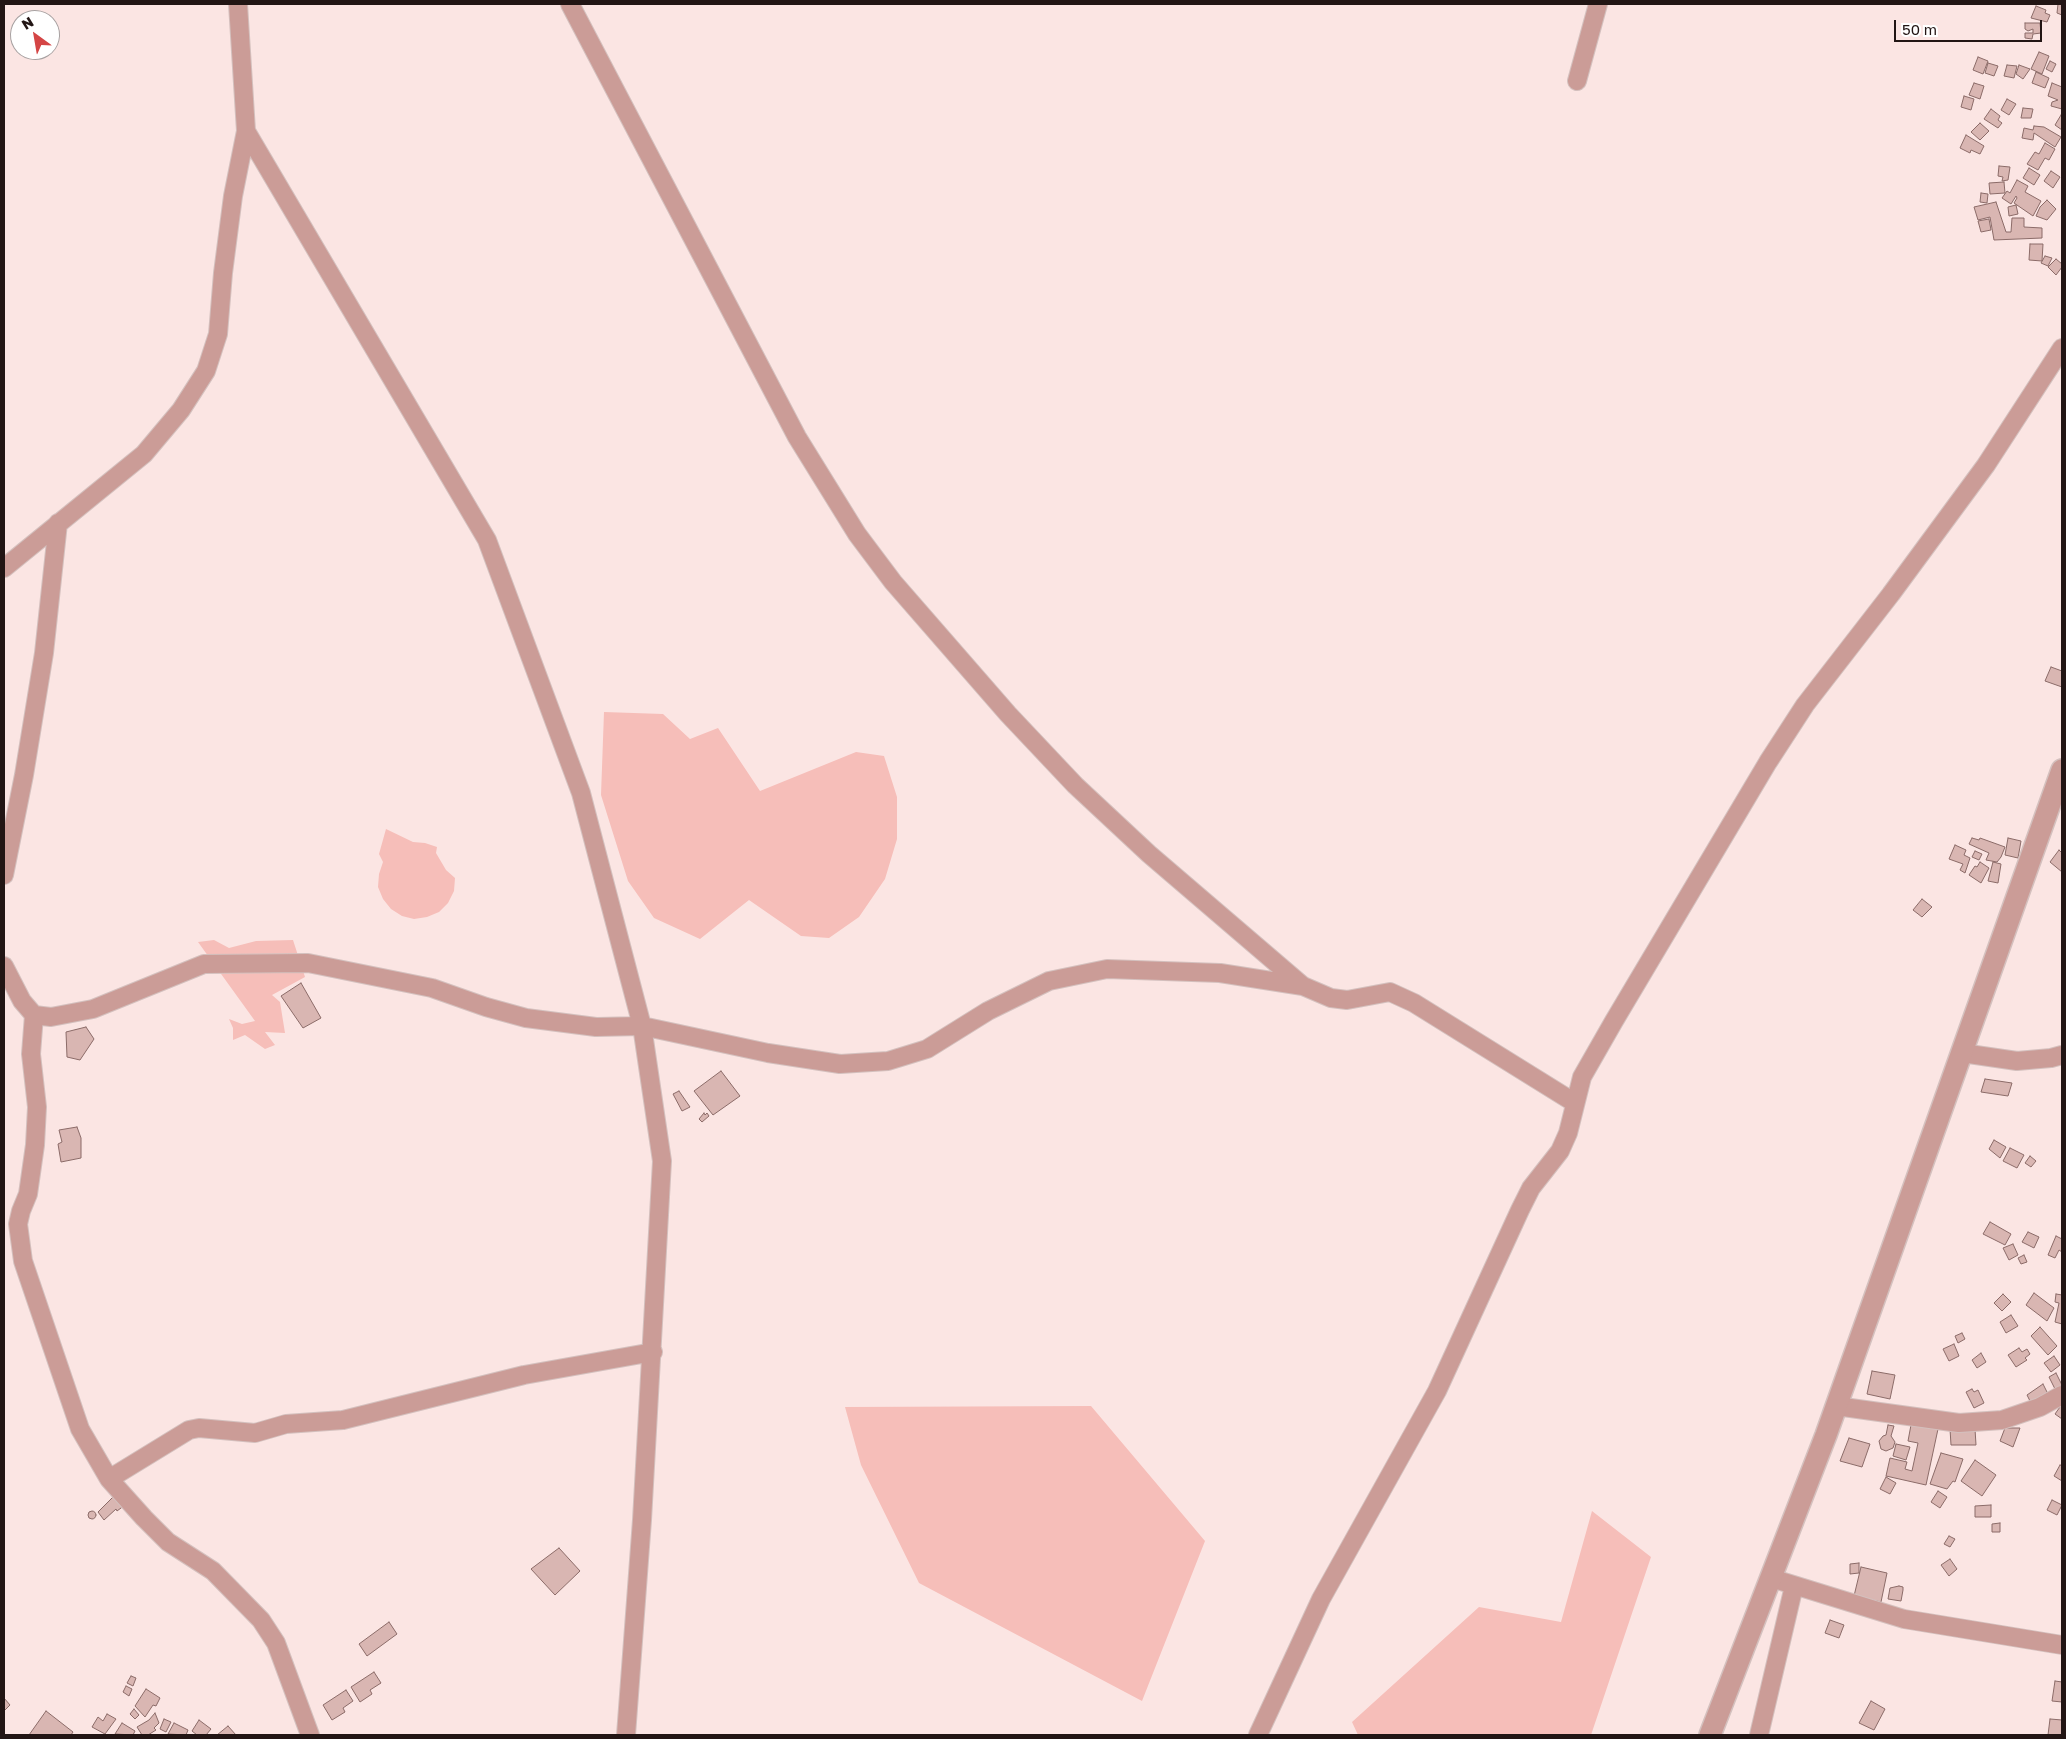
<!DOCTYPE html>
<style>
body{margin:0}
#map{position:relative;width:2066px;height:1739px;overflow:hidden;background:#fbe5e3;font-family:"Golos Text",sans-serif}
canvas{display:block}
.frame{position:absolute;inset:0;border:5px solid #221514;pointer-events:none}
.north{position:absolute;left:10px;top:10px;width:50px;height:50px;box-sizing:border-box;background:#fff;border:1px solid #a7a1a1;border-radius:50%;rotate:328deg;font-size:14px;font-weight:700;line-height:20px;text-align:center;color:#221514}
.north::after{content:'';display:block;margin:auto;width:18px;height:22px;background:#d44545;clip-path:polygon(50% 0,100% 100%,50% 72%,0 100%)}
.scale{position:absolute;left:1894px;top:20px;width:148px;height:22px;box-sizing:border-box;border:2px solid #221514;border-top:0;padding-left:6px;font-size:15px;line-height:18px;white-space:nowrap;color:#221514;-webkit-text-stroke:4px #fff;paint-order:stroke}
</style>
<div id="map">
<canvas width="2066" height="1739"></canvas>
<div class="frame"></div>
<div class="north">N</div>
<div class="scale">50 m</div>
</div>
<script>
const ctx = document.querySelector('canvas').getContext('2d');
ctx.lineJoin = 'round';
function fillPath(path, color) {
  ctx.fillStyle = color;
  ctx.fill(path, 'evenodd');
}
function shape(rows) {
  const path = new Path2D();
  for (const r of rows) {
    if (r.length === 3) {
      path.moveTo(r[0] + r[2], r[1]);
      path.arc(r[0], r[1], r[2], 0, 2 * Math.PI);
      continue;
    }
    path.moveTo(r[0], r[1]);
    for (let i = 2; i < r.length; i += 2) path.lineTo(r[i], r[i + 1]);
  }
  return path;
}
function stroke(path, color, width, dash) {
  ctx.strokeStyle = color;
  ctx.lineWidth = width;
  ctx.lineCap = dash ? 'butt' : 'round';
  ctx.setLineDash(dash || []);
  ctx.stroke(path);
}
const green = shape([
 [604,712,663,714,690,739,718,728,760,791,856,752,884,756,897,797,897,839,885,879,859,917,829,938,801,936,749,900,700,939,654,918,628,881,601,795],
 [386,829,413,842,425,843,437,847,436,853,446,870,455,878,454,891,448,903,439,912,427,917,414,919,402,916,391,909,383,899,378,887,379,874,383,862,379,854],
 [214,940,229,948,256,941,293,940,305,977,272,995,280,1002,285,1033,265,1032,275,1045,265,1049,245,1035,233,1040,233,1028,229,1019,242,1024,255,1021,198,942],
 [1091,1406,1205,1541,1142,1701,919,1583,861,1465,845,1407],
 [1592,1511,1651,1557,1591,1735,1358,1735,1352,1722,1479,1607,1561,1622]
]);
const building = shape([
 [2058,4,2062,4,2062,15,2057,13,2058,4],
 [2036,6,2046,10,2045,13,2050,15,2047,22,2031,18,2036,6],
 [2025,23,2040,23,2041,33,2033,34,2032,39,2025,38,2025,33,2033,33,2033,29,2028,31,2025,29,2025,23],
 [2039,52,2049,56,2042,74,2031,69,2039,52],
 [1978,57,1988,61,1983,74,1973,70,1978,57],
 [2050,61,2056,64,2052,72,2046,69,2050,61],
 [1988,63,1998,66,1994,76,1985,73,1988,63],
 [2007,65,2017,66,2014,78,2004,76,2007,65],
 [2019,65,2030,69,2023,79,2016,74,2019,65],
 [2036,72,2049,78,2045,88,2032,83,2036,72],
 [1974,83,1984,86,1980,99,1969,95,1974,83],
 [2052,83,2062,87,2062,109,2051,106,2052,102,2058,100,2048,96,2052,83],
 [1964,96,1974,99,1971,110,1961,107,1964,96],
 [2007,99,2016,104,2009,115,2001,110,2007,99],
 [2023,108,2033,109,2031,118,2021,118,2023,108],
 [1991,109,2000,116,1998,120,2002,123,1998,128,1984,119,1991,109],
 [2061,115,2062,116,2062,130,2055,125,2061,115],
 [1980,123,1989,131,1980,140,1971,132,1980,123],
 [2034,126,2044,127,2061,137,2055,147,2034,133,2033,140,2022,138,2024,128,2033,130,2034,126],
 [1966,135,1984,146,1980,154,1971,150,1970,153,1960,148,1966,135],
 [2045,143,2055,149,2049,160,2045,158,2038,170,2027,164,2035,152,2039,154,2045,143],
 [1999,166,2010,167,2008,180,2002,181,2003,177,1998,176,1999,166],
 [2029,168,2040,175,2034,185,2023,178,2029,168],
 [2051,171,2060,177,2053,188,2044,181,2051,171],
 [2017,180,2028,186,2025,192,2041,201,2033,216,2014,203,2017,198,2016,196,2011,204,2002,198,2007,191,2010,193,2017,180],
 [2004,182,2005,193,1990,194,1989,183,2004,182],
 [1981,193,1988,194,1987,203,1980,202,1981,193],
 [2047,200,2056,209,2047,220,2036,216,2040,207,2047,200],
 [1996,202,2006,232,2011,232,2012,218,2024,218,2024,227,2042,228,2042,238,1994,240,1990,217,1978,220,1974,207,1996,202],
 [2016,205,2018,214,2009,216,2008,207,2016,205],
 [1989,219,1991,230,1981,232,1978,221,1989,219],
 [2030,244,2043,244,2042,261,2029,260,2030,244],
 [2045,256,2052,258,2048,266,2041,263,2045,256],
 [2056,259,2062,264,2062,267,2056,275,2048,267,2056,259],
 [2051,667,2062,671,2062,687,2045,681,2051,667],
 [1972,838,1979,840,1980,838,2005,847,2001,857,1997,862,1986,860,1989,853,1969,844,1972,838],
 [2008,838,2021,841,2018,858,2005,855,2008,838],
 [1955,845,1966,850,1964,855,1970,858,1965,873,1960,870,1963,864,1949,859,1955,845],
 [2059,850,2062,853,2062,872,2050,862,2059,850],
 [1975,851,1982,854,1979,860,1972,857,1975,851],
 [1980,862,1989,868,1981,883,1969,875,1975,866,1977,867,1980,862],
 [1993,862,2001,864,1998,883,1988,881,1993,862],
 [1922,899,1932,907,1922,917,1913,910,1922,899],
 [301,983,321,1018,303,1028,281,996,301,983],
 [86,1027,94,1039,80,1060,67,1057,66,1032,86,1027],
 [721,1071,740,1096,713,1115,694,1091,721,1071],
 [1985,1079,2012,1083,2008,1096,1981,1092,1985,1079],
 [679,1091,690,1107,682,1111,673,1094,679,1091],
 [704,1113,705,1115,707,1113,709,1116,702,1122,699,1119,704,1113],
 [77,1127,81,1138,81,1158,61,1162,58,1144,62,1142,59,1130,77,1127],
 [1994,1140,2006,1147,2000,1158,1989,1149,1994,1140],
 [2010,1148,2024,1155,2017,1168,2003,1161,2010,1148],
 [2030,1156,2036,1161,2031,1167,2025,1163,2030,1156],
 [1990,1222,2011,1234,2005,1245,1983,1234,1990,1222],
 [2028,1232,2039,1237,2034,1248,2022,1242,2028,1232],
 [2056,1236,2062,1239,2062,1252,2059,1250,2055,1258,2048,1255,2056,1236],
 [2013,1244,2018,1255,2009,1260,2003,1248,2013,1244],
 [2024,1255,2027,1262,2021,1264,2018,1258,2024,1255],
 [2034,1293,2054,1308,2047,1321,2026,1305,2034,1293],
 [2003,1294,2011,1302,2002,1311,1994,1303,2003,1294],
 [2056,1294,2062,1295,2062,1324,2055,1322,2059,1303,2055,1302,2056,1294],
 [2011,1315,2018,1326,2006,1333,2000,1322,2011,1315],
 [2040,1327,2057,1346,2048,1355,2031,1336,2040,1327],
 [1962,1333,1965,1339,1958,1343,1955,1336,1962,1333],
 [1954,1344,1959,1356,1949,1361,1943,1349,1954,1344],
 [2019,1348,2022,1352,2027,1349,2030,1354,2025,1358,2027,1360,2016,1367,2008,1355,2019,1348],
 [1981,1353,1986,1362,1977,1368,1972,1360,1981,1353],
 [2054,1356,2060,1365,2051,1372,2044,1363,2054,1356],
 [1872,1371,1895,1375,1890,1399,1867,1394,1872,1371],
 [2056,1373,2062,1385,2055,1389,2049,1377,2056,1373],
 [2043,1384,2049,1396,2032,1405,2027,1395,2043,1384],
 [1972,1389,1974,1392,1978,1390,1984,1403,1974,1408,1966,1392,1972,1389],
 [2062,1404,2062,1419,2055,1414,2062,1404],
 [1888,1425,1894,1426,1891,1436,1895,1442,1893,1448,1886,1451,1881,1449,1879,1441,1883,1436,1886,1435,1888,1425],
 [1911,1425,1938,1429,1926,1485,1886,1476,1890,1458,1907,1462,1905,1469,1912,1471,1918,1443,1908,1441,1911,1425],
 [2005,1428,2020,1428,2013,1447,2000,1441,2005,1428],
 [1950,1429,1975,1429,1976,1445,1951,1445,1950,1429],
 [1849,1438,1870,1444,1862,1467,1840,1461,1849,1438],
 [1896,1444,1910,1447,1906,1460,1893,1456,1896,1444],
 [1941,1453,1963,1459,1955,1482,1953,1481,1947,1489,1930,1484,1941,1453],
 [1975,1460,1996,1475,1982,1496,1961,1481,1975,1460],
 [2060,1465,2062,1466,2062,1481,2054,1476,2060,1465],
 [1886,1477,1896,1483,1890,1494,1880,1489,1886,1477],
 [1938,1491,1947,1497,1940,1508,1931,1502,1938,1491],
 [117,1493,125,1505,117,1511,116,1509,104,1520,98,1512,117,1493],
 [2052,1500,2062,1505,2057,1515,2047,1510,2052,1500],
 [1991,1505,1991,1517,1975,1517,1975,1506,1991,1505],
 [92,1515,4],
 [2000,1523,2000,1532,1992,1532,1992,1524,2000,1523],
 [1949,1536,1955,1539,1950,1547,1944,1544,1949,1536],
 [559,1548,580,1571,555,1595,531,1569,559,1548],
 [1950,1559,1957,1569,1949,1576,1941,1565,1950,1559],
 [1859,1563,1859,1573,1850,1574,1850,1564,1859,1563],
 [1861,1567,1887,1573,1881,1602,1854,1596,1861,1567],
 [1899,1586,1903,1587,1903,1590,1901,1601,1888,1599,1890,1588,1899,1586],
 [1830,1620,1844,1625,1839,1638,1825,1633,1830,1620],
 [389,1622,397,1634,367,1656,359,1644,389,1622],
 [374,1672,381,1683,370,1690,372,1694,360,1702,351,1687,374,1672],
 [131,1676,136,1678,133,1686,127,1683,131,1676],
 [2055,1681,2062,1682,2062,1702,2052,1701,2055,1681],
 [126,1686,132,1689,129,1696,123,1692,126,1686],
 [146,1689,160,1698,156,1706,153,1705,145,1717,135,1706,146,1689],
 [346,1690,353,1701,343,1708,345,1712,332,1720,323,1705,346,1690],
 [4,1698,10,1705,4,1711,4,1698],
 [1871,1701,1885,1709,1874,1730,1859,1723,1871,1701],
 [134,1709,139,1715,135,1719,130,1714,134,1709],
 [46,1711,73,1732,71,1735,29,1735,46,1711],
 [155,1713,159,1723,154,1728,156,1730,148,1735,142,1735,137,1727,149,1720,155,1713],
 [107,1714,116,1719,105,1734,92,1727,98,1717,103,1721,107,1714],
 [164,1719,171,1722,166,1732,160,1729,164,1719],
 [2050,1719,2062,1720,2062,1735,2048,1735,2050,1719],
 [199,1720,211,1729,206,1735,197,1735,192,1731,199,1720],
 [122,1723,135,1731,133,1735,115,1734,122,1723],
 [174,1723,188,1730,186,1735,168,1734,174,1723],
 [228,1726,236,1735,217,1735,228,1726]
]);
const minor = shape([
 [570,4,797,437,857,534,893,582,1008,714,1075,785,1149,854,1303,986],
 [1577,81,1598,4],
 [246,131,487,540,581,793,642,1026,662,1161,642,1520,626,1735],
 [4,568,144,454,181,410,206,371,218,334,223,273,233,196,246,131,238,4],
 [4,875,24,775,44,653,58,523],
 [4,966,22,1001,34,1015,51,1017,93,1009,204,964,308,963,432,988,486,1007,526,1018,596,1027,642,1026,768,1053,840,1064,888,1061,927,1049,988,1011,1049,981,1107,969,1220,973,1303,986,1331,998,1347,1000,1390,992,1414,1003,1575,1103],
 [34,1015,31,1054,37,1107,35,1145,28,1194,21,1211,18,1224,23,1261,80,1429,109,1479,144,1518,168,1542,213,1571,261,1620,276,1643,310,1735],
 [1962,1053,2017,1061,2051,1058,2062,1055],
 [1836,1406,1959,1423,2002,1420,2040,1407,2062,1395],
 [109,1479,189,1430,199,1428,255,1433,286,1424,343,1420,524,1375,653,1352],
 [1771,1578,1904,1619,2062,1645],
 [1258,1735,1321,1599,1437,1391,1520,1210,1531,1188,1560,1151,1568,1133,1582,1077,1614,1021,1768,762,1805,705,1891,594,1986,465,2062,348],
 [1759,1735,1794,1586]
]);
const tertiary = shape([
 [1710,1735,1826,1435,2062,770]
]);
fillPath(green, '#f6beb9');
fillPath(building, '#d9b6b2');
stroke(building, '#8b6b68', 1);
stroke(minor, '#d4c0be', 20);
stroke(tertiary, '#d4c0be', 24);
stroke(minor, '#cb9c97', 18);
stroke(tertiary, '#cb9c97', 21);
</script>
